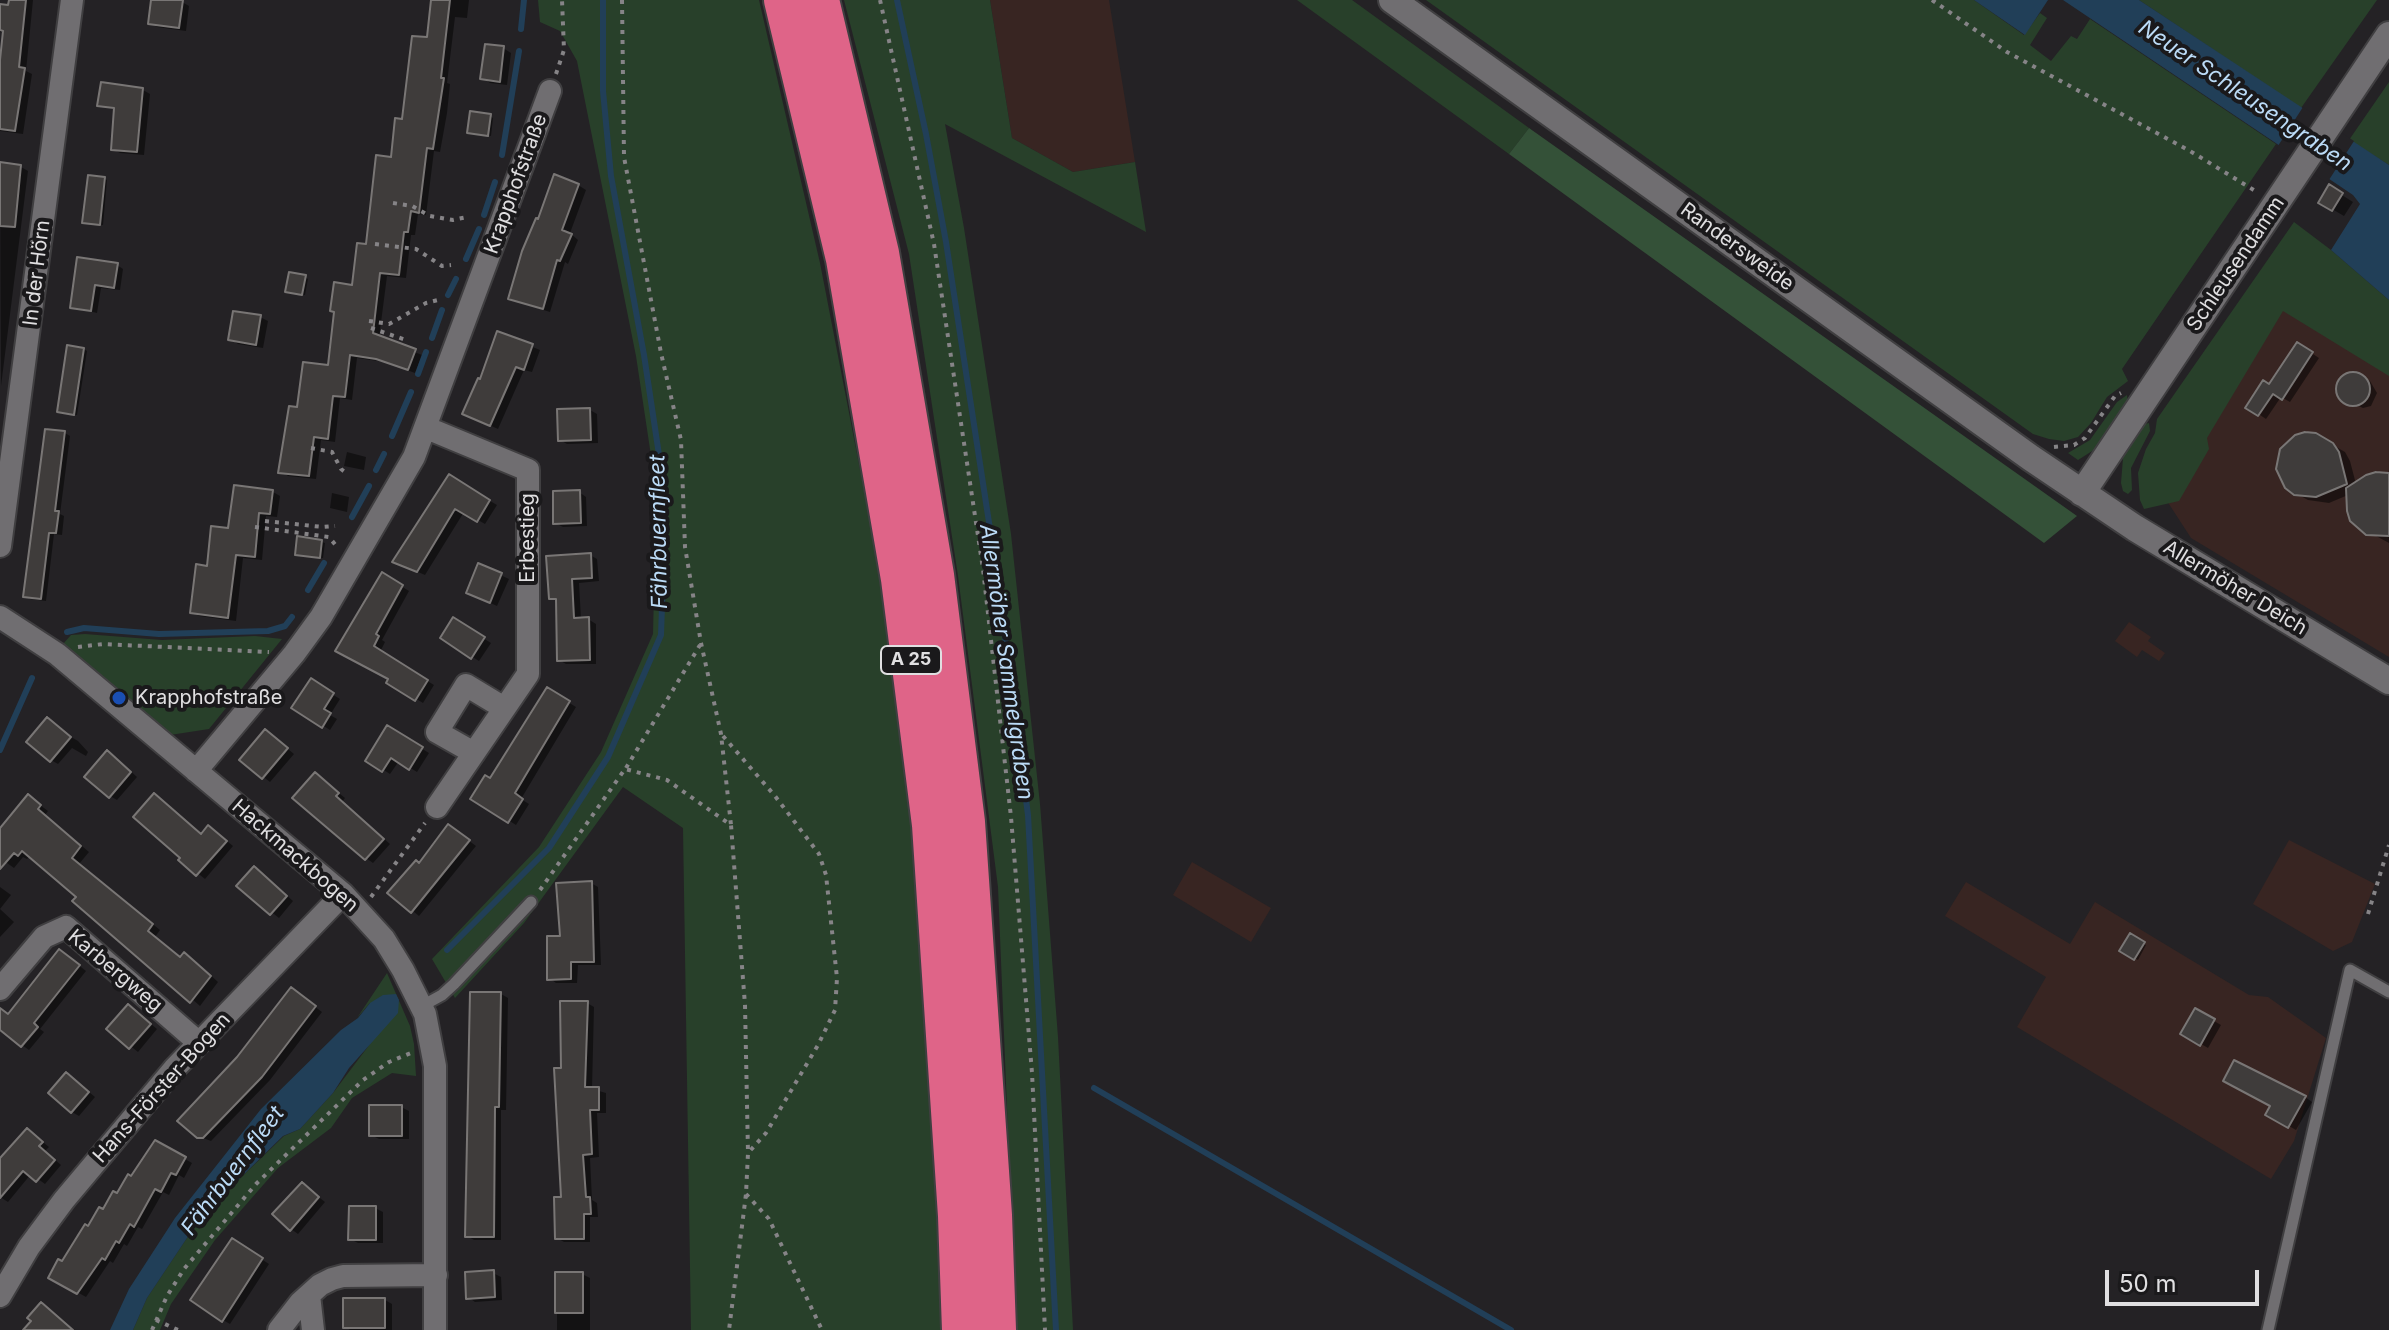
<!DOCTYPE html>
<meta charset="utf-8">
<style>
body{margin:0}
#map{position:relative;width:2389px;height:1330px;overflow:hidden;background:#242225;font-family:Inter,sans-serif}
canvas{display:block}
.scale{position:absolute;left:2105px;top:1270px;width:154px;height:36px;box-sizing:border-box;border:4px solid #e0dfe1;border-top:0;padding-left:10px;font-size:24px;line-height:28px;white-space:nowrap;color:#e0dfe1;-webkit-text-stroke:6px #1a191b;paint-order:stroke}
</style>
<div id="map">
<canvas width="2389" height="1330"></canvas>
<div class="scale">50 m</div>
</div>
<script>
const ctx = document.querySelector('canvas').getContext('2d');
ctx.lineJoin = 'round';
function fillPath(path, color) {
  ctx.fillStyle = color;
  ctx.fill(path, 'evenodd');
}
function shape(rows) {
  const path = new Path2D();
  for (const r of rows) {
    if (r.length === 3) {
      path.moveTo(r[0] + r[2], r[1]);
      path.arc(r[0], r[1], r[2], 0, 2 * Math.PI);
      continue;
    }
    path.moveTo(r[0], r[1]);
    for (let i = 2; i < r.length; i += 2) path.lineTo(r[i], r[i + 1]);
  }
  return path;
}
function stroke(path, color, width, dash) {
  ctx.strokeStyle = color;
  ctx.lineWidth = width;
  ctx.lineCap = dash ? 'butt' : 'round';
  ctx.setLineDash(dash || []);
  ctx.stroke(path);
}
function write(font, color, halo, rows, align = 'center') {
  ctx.font = font + ' Inter,sans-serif';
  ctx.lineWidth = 8;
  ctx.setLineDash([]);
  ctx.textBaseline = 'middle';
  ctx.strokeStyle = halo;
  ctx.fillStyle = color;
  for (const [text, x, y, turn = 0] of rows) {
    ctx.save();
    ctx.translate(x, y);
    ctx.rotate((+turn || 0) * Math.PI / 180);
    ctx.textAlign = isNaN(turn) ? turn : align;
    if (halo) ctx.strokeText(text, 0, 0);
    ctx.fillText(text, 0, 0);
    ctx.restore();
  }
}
const industrial = shape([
 [990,0,1109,0,1135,162,1073,172,1012,138],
 [2293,275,2389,344,2389,657,2191,538,2156,484],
 [2129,622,2151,637,2148,641,2165,653,2159,661,2142,650,2137,657,2115,641],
 [2289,840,2375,884,2352,942,2333,951,2253,904],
 [1192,862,1271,908,1251,942,1173,895],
 [1966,882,2070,944,2095,902,2249,995,2268,997,2326,1038,2294,1141,2271,1179,2017,1027,2046,977,1945,916]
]);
const green = shape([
 [538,0,759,0,820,263,883,588,920,889,942,1304,941,1330,691,1330,683,828,623,787,524,923,455,998,432,959,539,847,601,752,653,634,655,550,653,469,636,356,577,61,560,31,540,22],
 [844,0,990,0,1012,138,1073,172,1135,162,1146,232,945,124,964,228,1011,534,1040,804,1058,1037,1073,1330,1016,1330,998,887,958,576,909,254],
 [1297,0,1352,0,1529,128,1509,154],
 [1426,0,1974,0,2024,35,2040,13,2047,18,2030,45,2051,61,2071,36,2077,39,2090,19,2276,144,2122,369,2128,381,2107,397,2091,423,2078,437,2064,441,2049,439,2033,434],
 [2139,0,2377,0,2301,108],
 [2389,82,2389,165,2349,140],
 [2294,222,2331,250,2389,300,2389,376,2283,311,2207,438,2209,449,2179,501,2144,509,2140,500,2138,473,2146,449,2155,433,2157,419],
 [2127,395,2128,404,2097,448,2078,460,2068,453,2090,440,2117,402],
 [2149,423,2150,431,2131,468,2132,490,2128,494,2123,491,2121,483,2123,458,2141,425],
 [85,634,162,640,255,636,282,639,209,729,170,735,63,644,71,635],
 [387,973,410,1026,414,1044,416,1076,392,1073,352,1098,331,1128,278,1168,215,1240,171,1304,160,1330,133,1330,147,1298,191,1232,227,1191,284,1136,300,1129,333,1093,370,1044,370,1003,357,1018]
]);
const forest = shape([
 [1529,128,2077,516,2044,543,1509,154]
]);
const water = shape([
 [1974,0,2048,0,2025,35],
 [2063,0,2139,0,2389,165,2389,300,2331,250,2360,204,2353,195],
 [396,994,399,1000,398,1013,349,1068,333,1093,300,1129,283,1136,227,1191,191,1232,147,1298,133,1330,110,1330,129,1289,175,1218,261,1109,341,1030,358,1018,370,1003,383,995]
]);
const pier = shape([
 [2303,107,2354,141,2327,183,2276,149]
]);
const shadow = shape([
 [11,0,33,0,26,71,32,74,23,134,0,131,0,65,5,33,0,32,0,6,10,7],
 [153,0,182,2,189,6,186,31,157,27,150,23],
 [433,0,469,0,467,18,455,17,447,83,450,84,447,113,440,152,434,151,426,215,418,214,415,235,411,235,406,278,387,276,379,338,422,355,415,373,385,362,357,358,352,400,340,398,335,442,321,440,316,479,288,476,281,471,299,409,329,368,367,246,429,40],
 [503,48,511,53,507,85,490,83,483,78],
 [143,90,150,94,144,155,120,153,113,149,116,110,100,105],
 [490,116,493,118,491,136,469,132],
 [0,164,21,167,28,171,1,386],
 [105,179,107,180,103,225,87,223],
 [578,185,586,190,570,233,578,240,568,264,565,262,550,312,518,302,510,298],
 [2329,187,2353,202,2344,216,2320,202],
 [79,259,117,265,123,269,120,290,101,288,97,313,73,307],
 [305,277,308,279,305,295,290,292],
 [260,317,268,321,263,348,238,344,230,339],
 [498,333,540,350,532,372,524,370,498,429,472,417],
 [2298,344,2319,358,2290,402,2281,397,2266,419,2248,407,2270,387],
 [84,349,87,351,77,415,63,413],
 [2351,374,2370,381,2377,393,2371,406,2363,408,2341,398,2339,388,2342,379],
 [590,410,597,414,598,443,567,444,560,440],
 [65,433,70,436,60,514,64,516,62,535,54,534,46,601,30,599,25,596],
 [2315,435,2345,452,2350,461,2356,484,2389,478,2389,543,2367,531,2348,495,2329,503,2308,500,2295,493],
 [347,452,366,457,364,470,344,466],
 [449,477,497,505,485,524,464,512,425,575,402,565],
 [236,487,273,492,280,496,277,517,266,516,262,560,243,558,236,621,199,616,192,612,209,568,230,530],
 [579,492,586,497,587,526,563,527,555,523],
 [332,493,349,497,347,512,330,508],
 [322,542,325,543,323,558,300,555],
 [590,555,597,559,599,581,579,583,581,619,588,619,596,624,596,664,566,664,559,660,558,602,551,598],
 [479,565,509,579,497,606,475,596],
 [383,575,409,591,382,640,385,642,380,652,434,685,423,703,389,682,391,679,338,650],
 [454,620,491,643,479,661,442,638],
 [311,681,340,699,330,715,337,719,330,730,294,707],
 [548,690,576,707,521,799,529,804,516,825,473,798,491,780],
 [388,728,429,753,417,772,399,761,390,774,368,760],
 [266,731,294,754,270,782,242,760],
 [71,737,78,741,88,752,86,756,72,748,58,764,51,760],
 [115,757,137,777,117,800,110,796],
 [315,774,345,798,342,802,390,844,373,863,366,858],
 [28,796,48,811,45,815,89,852,79,864,160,930,155,937,181,958,184,954,193,959,218,982,200,1006,30,856,27,859,23,857,14,868,0,858,0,831],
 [155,796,202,835,216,832,233,846,205,879,181,860],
 [456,831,476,846,419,916,390,892],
 [261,873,293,901,279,918,239,886],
 [591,883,598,887,601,965,578,965,577,983,556,983,549,978,562,938],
 [0,887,11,895,0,909,14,922,0,937],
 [2131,936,2146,945,2138,960,2122,951],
 [67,956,86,971,40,1029,44,1032,29,1050,22,1045],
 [298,994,322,1012,270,1080,211,1141,198,1136,238,1058],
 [501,994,508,998,506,1110,501,1110,501,1240,474,1240,467,1236],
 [587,1003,594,1007,592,1089,606,1093,606,1113,597,1113,599,1157,590,1158,592,1200,597,1203,598,1217,590,1217,590,1242,564,1242,557,1238,563,1199,563,1070],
 [129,1006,157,1029,138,1052,109,1029],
 [2195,1010,2221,1025,2208,1048,2182,1033],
 [67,1074,95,1097,79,1116,72,1112],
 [2305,1097,2312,1102,2296,1130,2268,1114],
 [401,1107,409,1111,409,1139,379,1139,371,1135],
 [28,1130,49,1147,45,1151,61,1165,45,1184,31,1174,8,1202,0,1197,0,1162],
 [156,1143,192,1163,184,1178,179,1175,169,1195,163,1192,142,1229,138,1227,127,1246,124,1244,113,1263,110,1261,86,1297,50,1277,118,1196],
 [302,1184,325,1202,298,1234,291,1229],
 [375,1208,383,1212,383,1243,358,1243,350,1239],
 [232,1240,269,1264,230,1324,223,1320],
 [493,1273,501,1277,502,1300,475,1302,468,1297],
 [557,1274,582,1274,590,1278,590,1330,557,1330],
 [385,1300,392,1304,392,1330,350,1330,345,1327]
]);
const stream = shape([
 [897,0,926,134,946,242,996,568,1028,815,1056,1330],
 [521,29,524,0],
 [502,155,519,51],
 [484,215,495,182],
 [466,259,479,229],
 [448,295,456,279],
 [432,338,442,310],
 [418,374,426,352],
 [392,436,411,392],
 [376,470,384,454],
 [352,517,369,486],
 [308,590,324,563],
 [67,632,84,628,159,634,268,631,285,626,292,617],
 [0,750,32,678],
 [447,950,549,848,608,757,661,635,664,550,661,468,644,355,611,176,603,91,603,0],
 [1094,1088,1511,1330]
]);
const building = shape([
 [9,0,26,0,19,67,25,68,15,131,0,129,0,60,3,31,0,30,0,4,8,5,9,0],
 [151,0,183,0,179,28,148,24,151,0],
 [431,0,450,0,441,78,444,78,433,149,427,148,419,213,411,211,408,232,404,232,399,275,380,273,373,333,416,349,408,370,376,359,350,355,345,397,333,396,328,439,314,437,309,476,278,473,289,406,297,407,303,362,328,365,334,312,330,311,334,282,352,285,357,243,366,244,376,155,391,157,395,118,402,119,412,36,427,37,431,0],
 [485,44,504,46,500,82,480,79,485,44],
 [101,82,143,88,137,152,111,150,114,108,97,106,101,82],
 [470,111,491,114,488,136,467,133,470,111],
 [0,162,21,165,15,227,0,226,0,162],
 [554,174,579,184,562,230,572,234,560,261,557,260,543,309,508,299,522,251,536,218,538,219,554,174],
 [88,175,105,177,100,225,82,223,88,175],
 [2329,184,2343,193,2332,211,2318,203,2329,184],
 [77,257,118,263,114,288,95,285,91,311,70,308,77,257],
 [289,272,306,275,302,295,285,292,289,272],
 [233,311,261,315,256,345,228,340,233,311],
 [497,331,533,344,524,370,516,367,490,426,462,414,478,378,480,379,497,331],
 [2297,342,2313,352,2282,400,2273,394,2258,416,2245,408,2263,380,2269,384,2297,342],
 [67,345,84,348,74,415,57,412,67,345],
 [2353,389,17],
 [590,408,591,440,558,441,557,409,590,408],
 [45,429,65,431,55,511,59,511,56,533,49,533,41,599,23,597,45,429],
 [2305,432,2316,433,2333,443,2339,452,2347,484,2316,497,2294,495,2285,488,2276,469,2280,449,2295,435,2305,432],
 [2376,472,2389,473,2389,536,2366,535,2350,521,2347,511,2346,488,2366,475,2376,472],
 [449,474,490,500,477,522,455,509,417,572,392,562,449,474],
 [234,485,273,490,270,514,259,513,255,557,236,555,228,618,190,613,196,564,207,566,211,526,228,528,234,485],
 [580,490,581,523,553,524,553,491,580,490],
 [297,536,322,540,320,558,295,555,297,536],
 [591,553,592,578,572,579,574,618,589,617,590,660,557,661,556,599,549,599,546,556,591,553],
 [478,563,502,573,490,603,466,593,478,563],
 [382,572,403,585,376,634,379,636,374,646,428,680,415,701,386,683,388,679,335,651,382,572],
 [453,617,485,637,471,659,440,638,453,617],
 [311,678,334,693,324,709,331,713,322,728,291,708,311,678],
 [547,687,570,701,515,793,523,799,508,823,470,799,485,775,490,778,547,687],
 [47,717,71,737,50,762,26,742,47,717],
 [387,725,423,747,409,770,391,758,382,772,365,761,387,725],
 [265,729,288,748,262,779,239,760,265,729],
 [107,750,131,772,109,798,84,777,107,750],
 [315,772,339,793,336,796,384,839,365,860,292,798,315,772],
 [154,793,201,834,208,825,227,841,196,876,178,860,180,858,133,817,154,793],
 [28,794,41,805,38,809,81,846,72,858,153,924,148,931,180,957,184,952,211,976,190,1003,72,901,76,897,22,851,18,856,14,853,0,869,0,828,28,794],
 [448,824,470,840,411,913,387,893,416,860,419,863,448,824],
 [254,866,287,896,270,915,236,886,254,866],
 [592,881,594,962,571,962,571,979,547,980,547,936,560,936,556,883,592,881],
 [2130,933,2145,942,2134,960,2119,951,2130,933],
 [59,949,80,965,34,1023,38,1027,21,1047,0,1030,0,1008,8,1014,59,949],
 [291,987,316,1006,262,1077,203,1138,197,1138,177,1121,237,1057,291,987],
 [470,992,501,992,499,1107,495,1107,494,1237,465,1237,470,992],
 [560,1001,588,1001,585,1087,599,1087,599,1110,590,1110,592,1154,583,1155,586,1197,590,1197,591,1214,584,1214,584,1239,555,1239,554,1197,561,1197,554,1068,561,1068,560,1001],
 [128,1004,151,1024,129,1049,106,1029,128,1004],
 [2195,1008,2215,1019,2200,1046,2180,1034,2195,1008],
 [2234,1060,2306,1096,2288,1128,2265,1115,2270,1106,2223,1081,2234,1060],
 [66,1072,89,1092,71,1113,48,1093,66,1072],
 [369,1105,402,1105,402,1136,369,1136,369,1105],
 [27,1128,43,1142,39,1146,55,1160,36,1182,23,1171,0,1198,0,1158,27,1128],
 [155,1140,186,1157,176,1175,171,1173,161,1192,155,1189,134,1227,130,1224,119,1243,116,1241,105,1260,102,1258,77,1294,48,1278,58,1259,62,1261,85,1224,88,1226,99,1207,103,1209,113,1191,117,1193,128,1174,131,1176,155,1140],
 [302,1182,319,1197,290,1231,272,1214,302,1182],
 [349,1206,376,1206,376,1240,348,1240,349,1206],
 [232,1238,263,1258,222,1322,190,1300,232,1238],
 [494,1270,495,1297,466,1299,465,1272,494,1270],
 [555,1272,583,1272,583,1313,555,1313,555,1272],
 [343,1298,385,1298,385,1328,343,1328,343,1298],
 [41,1302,73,1330,23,1330,31,1321,27,1318,41,1302]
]);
const path = shape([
 [622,0,624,157,661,353,681,440,685,547,701,643,721,734,731,825],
 [880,0,934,244,983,569,1011,817,1032,1073,1045,1330],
 [1932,0,2007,52,2190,151,2257,192],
 [556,74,564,50,562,0],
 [393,203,412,206,430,216,453,220,467,217],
 [375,244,416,249,442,266,451,265],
 [369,321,389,324,426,303,438,300],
 [371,328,406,340],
 [2054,447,2074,445,2085,438,2115,396,2121,393],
 [311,448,332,452,341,469,345,472],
 [265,521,323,527,335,526],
 [255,527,329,537,338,548],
 [78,647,103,644,269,652],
 [723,736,775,796,819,854,826,875,837,978,835,1010,818,1045,766,1133,748,1153],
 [626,768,700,645],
 [540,890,625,769,667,780,731,825,745,1005,748,1153,746,1194,729,1330],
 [371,897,425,823],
 [2368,914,2389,845],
 [746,1194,769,1219,822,1330],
 [156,1320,178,1330],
 [152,1330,167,1296,184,1269,256,1184,363,1080,389,1062,411,1053]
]);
const service = shape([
 [422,1006,442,995,454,984,531,902],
 [2268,1330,2350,970,2389,992]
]);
const minor = shape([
 [427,428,528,470,528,674,437,807],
 [0,546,72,0],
 [0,617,57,654,343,894,384,939,403,970,425,1014,435,1066,435,1330],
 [474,753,437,732,466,685,504,708],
 [196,771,294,654,321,617,414,457,550,91],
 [0,989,44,937,66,927,199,1043],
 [309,1295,313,1330],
 [0,1296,29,1247,64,1200,174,1069,343,894],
 [279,1330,300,1303,320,1285,332,1279,343,1276,436,1275]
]);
const tertiary = shape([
 [1392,0,2031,458,2135,528,2389,681],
 [2082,493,2389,35]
]);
const motorway = shape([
 [784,0,846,259,901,579,932,825,958,1216,962,1330],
 [819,0,879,253,934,575,965,822,992,1215,996,1330]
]);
const markers = [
 [119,698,8,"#1a4fb4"]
];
const shields = [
 [911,660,60]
];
const shieldNames = [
 ["A 25",911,660]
];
const streetNames = [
 ["Krapphofstraße",516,184,-70],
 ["Randersweide",1737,247,36],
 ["Schleusendamm",2236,264,-56],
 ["In der Hörn",37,273,-83],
 ["Erbestieg",528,538,-90],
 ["Allermöher Deich",2235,588,31],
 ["Hackmackbogen",295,856,41],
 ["Karbergweg",115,971,40],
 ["Hans-Förster-Bogen",162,1088,-48]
];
const poiNames = [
 ["Krapphofstraße",135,698]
];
const waterNames = [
 ["Neuer Schleusengraben",2245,96,34],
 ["Fährbuernfleet",659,532,-91],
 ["Allermöher Sammelgraben",1006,662,82],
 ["Fährbuernfleet",233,1171,-53]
];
fillPath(industrial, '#382522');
fillPath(green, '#28402a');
fillPath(forest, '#345138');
fillPath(water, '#213f58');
fillPath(pier, '#242225');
fillPath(shadow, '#0007');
stroke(stream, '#213f58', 6);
fillPath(building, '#3f3c3b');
stroke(building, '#797675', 2);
stroke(service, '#403f41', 15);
stroke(minor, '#403f41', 26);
stroke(tertiary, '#403f41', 30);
stroke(motorway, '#403f41', 44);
stroke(path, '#868487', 4, [4, 6]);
stroke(service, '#706e71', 11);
stroke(minor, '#706e71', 22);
stroke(tertiary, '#706e71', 26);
stroke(motorway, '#df6488', 40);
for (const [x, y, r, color] of markers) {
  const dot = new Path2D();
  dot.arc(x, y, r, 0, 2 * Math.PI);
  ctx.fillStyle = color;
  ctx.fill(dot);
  stroke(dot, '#1a191b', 3);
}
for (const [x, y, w] of shields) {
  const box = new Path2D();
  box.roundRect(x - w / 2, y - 14, w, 28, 6);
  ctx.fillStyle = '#1a191b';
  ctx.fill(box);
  stroke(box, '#e0dfe1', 2);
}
write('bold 18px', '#e0dfe1', null, shieldNames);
write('20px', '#e0dfe1', '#1a191b', streetNames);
write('20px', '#e0dfe1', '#1a191b', poiNames, 'left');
write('italic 22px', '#bbdbf7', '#1a191b', waterNames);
</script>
